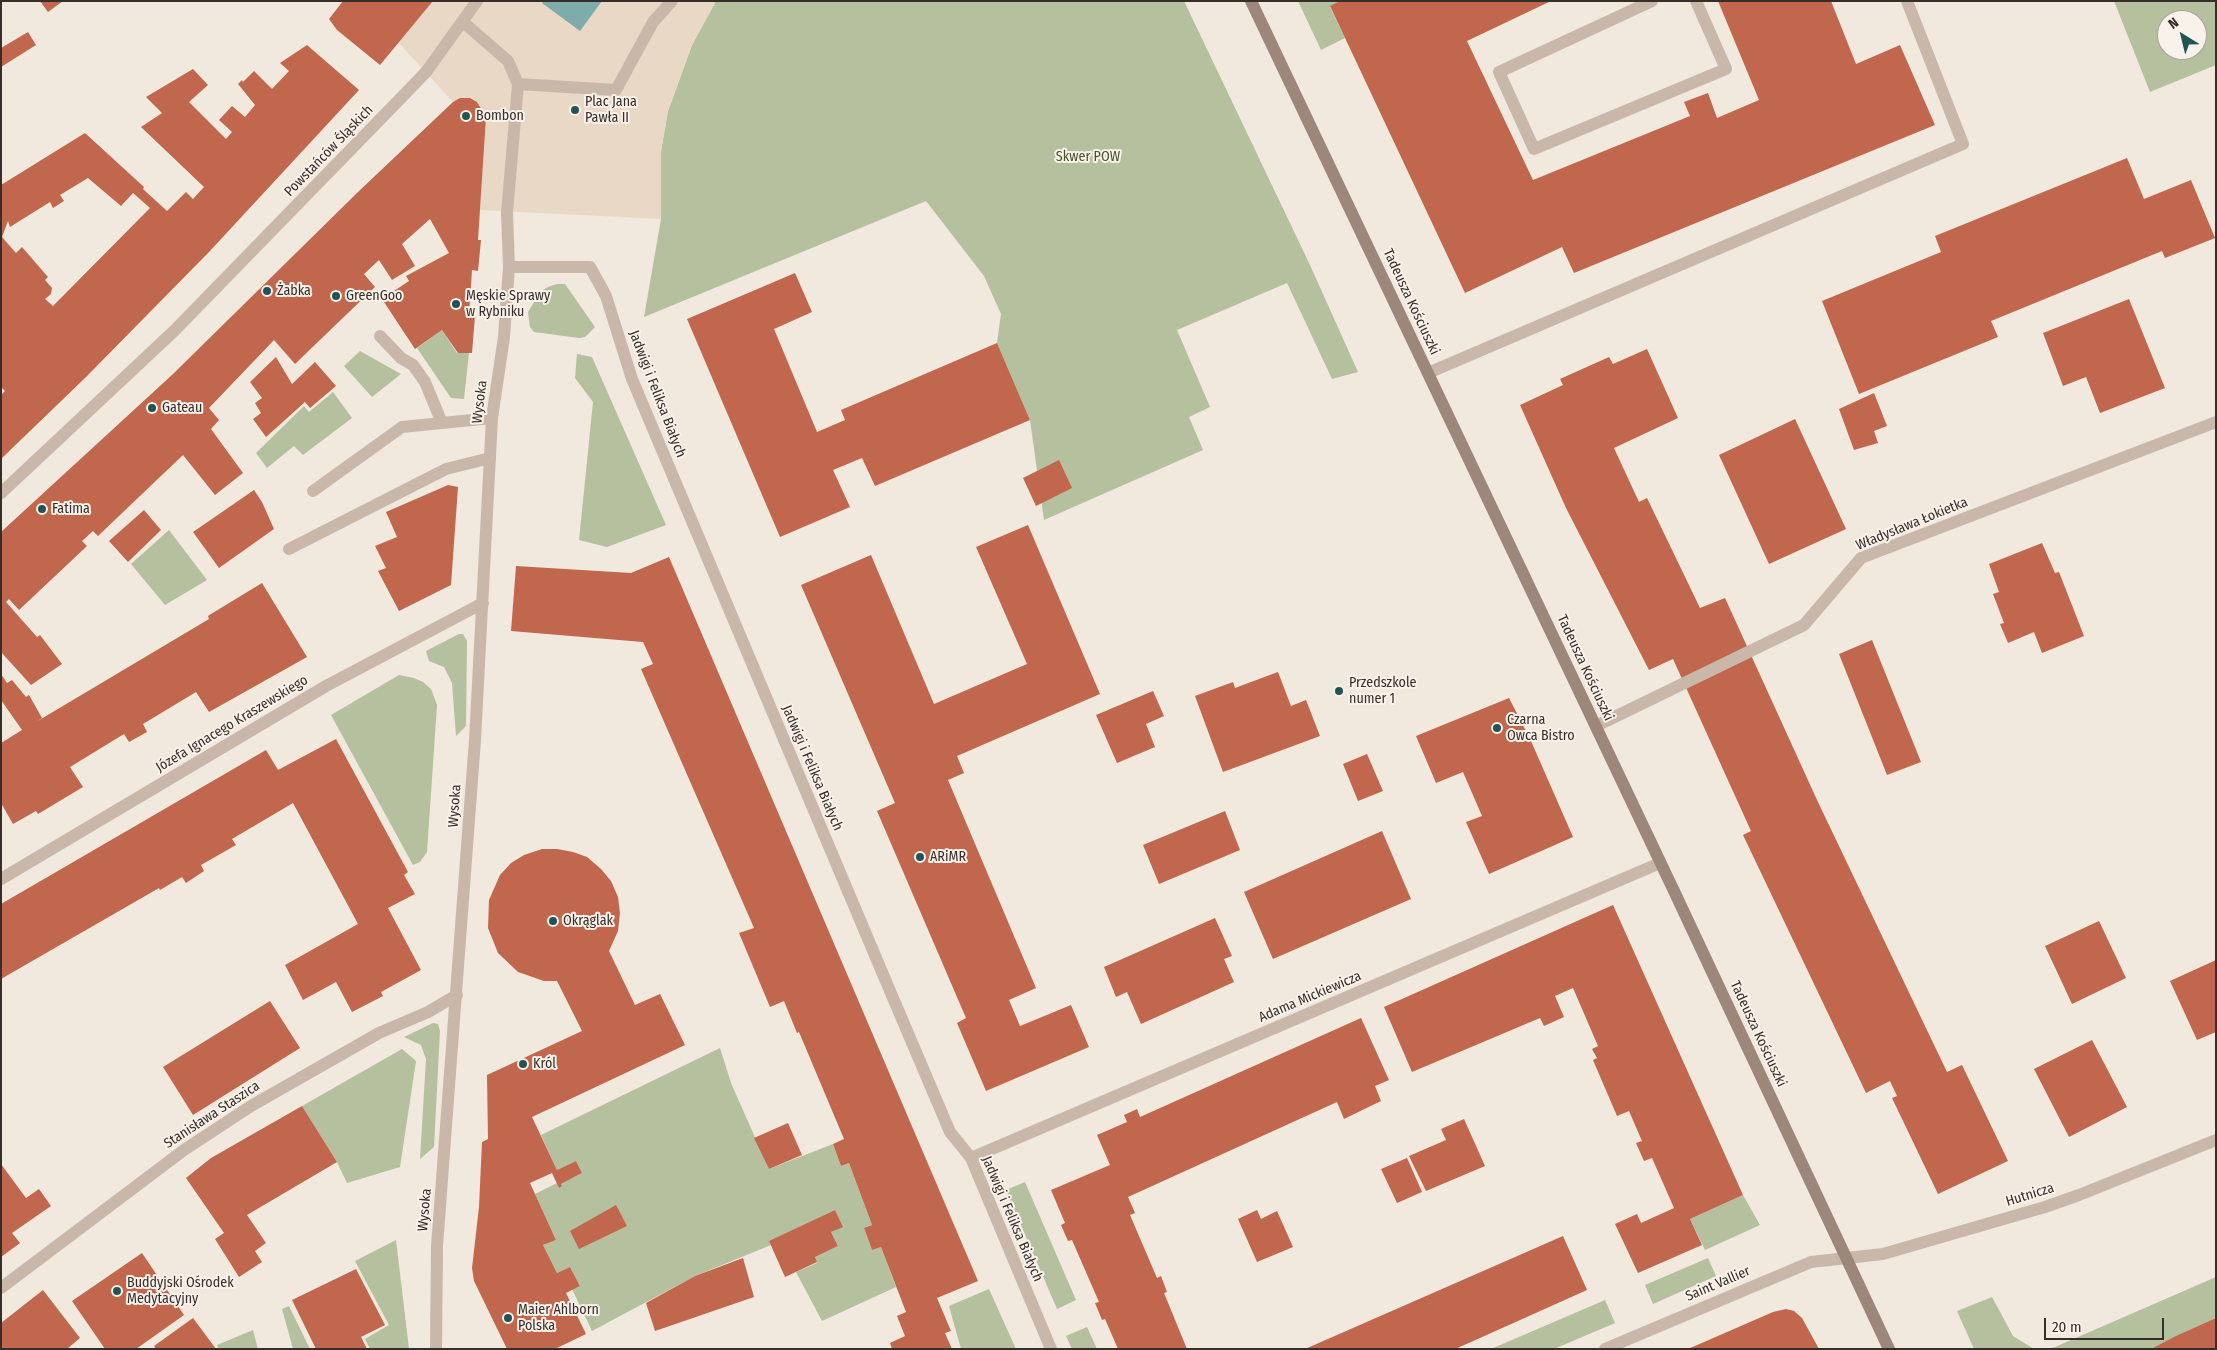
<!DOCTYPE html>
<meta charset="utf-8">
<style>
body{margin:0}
#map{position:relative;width:2217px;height:1350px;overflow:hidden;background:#f1e8de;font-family:"Fira Sans Condensed",sans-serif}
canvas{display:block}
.frame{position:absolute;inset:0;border:2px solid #372d29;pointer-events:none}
.north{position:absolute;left:2157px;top:10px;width:50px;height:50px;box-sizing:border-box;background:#f9f2ea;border:1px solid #aba39d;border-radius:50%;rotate:324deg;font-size:14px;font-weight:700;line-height:20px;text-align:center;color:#372d29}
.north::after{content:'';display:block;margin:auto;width:18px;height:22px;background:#215456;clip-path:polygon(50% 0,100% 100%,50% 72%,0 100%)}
.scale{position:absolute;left:2044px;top:1318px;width:120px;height:22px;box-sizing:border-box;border:2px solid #372d29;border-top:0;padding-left:6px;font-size:15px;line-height:18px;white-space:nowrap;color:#372d29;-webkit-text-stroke:4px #f9f2ea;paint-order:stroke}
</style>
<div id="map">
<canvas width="2217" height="1350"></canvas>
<div class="frame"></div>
<div class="north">N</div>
<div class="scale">20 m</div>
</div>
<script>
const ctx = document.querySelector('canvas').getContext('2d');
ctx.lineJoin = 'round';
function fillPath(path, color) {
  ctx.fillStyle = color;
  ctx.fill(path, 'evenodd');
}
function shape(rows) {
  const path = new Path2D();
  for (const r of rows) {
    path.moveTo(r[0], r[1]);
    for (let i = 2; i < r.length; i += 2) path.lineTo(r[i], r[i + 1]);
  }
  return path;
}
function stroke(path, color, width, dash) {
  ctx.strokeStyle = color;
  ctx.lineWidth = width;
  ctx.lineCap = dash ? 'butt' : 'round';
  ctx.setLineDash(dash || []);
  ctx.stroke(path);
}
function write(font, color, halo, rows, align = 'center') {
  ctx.font = font + ' "Fira Sans Condensed",sans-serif';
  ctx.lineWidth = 4;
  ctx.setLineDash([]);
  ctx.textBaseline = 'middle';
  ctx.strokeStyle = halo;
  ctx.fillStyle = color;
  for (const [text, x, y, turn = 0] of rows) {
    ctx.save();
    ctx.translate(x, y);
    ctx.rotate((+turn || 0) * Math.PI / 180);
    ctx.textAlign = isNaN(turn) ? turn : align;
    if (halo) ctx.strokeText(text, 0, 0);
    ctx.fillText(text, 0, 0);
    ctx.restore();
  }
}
const green = shape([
 [716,1,1184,1,1310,265,1358,372,1332,379,1287,283,1177,330,1210,407,1189,417,1203,450,1044,520,1030,420,997,343,1001,314,984,276,926,201,644,317,661,219,661,151,668,111,692,45],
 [1298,1,1340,1,1330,7,1345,38,1321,50],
 [2114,1,2216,1,2216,65,2150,92],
 [2167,20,2197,20,2197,50,2167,50],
 [557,284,565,284,595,327,585,337,579,338,534,332,530,327,528,312,541,291,548,287],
 [442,330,457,353,469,353,464,399,451,398,417,348],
 [360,351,401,374,372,397,344,366],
 [577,354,592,357,666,525,607,547,579,540,593,402,575,378],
 [333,392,352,418,303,455,294,446,267,468,256,453,304,406,309,412],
 [169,530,207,580,165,605,131,564],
 [459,634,463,634,467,641,466,726,456,736,452,683,444,667,429,661,426,651],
 [399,675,414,678,423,682,431,689,437,705,427,852,420,862,413,865,331,715],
 [433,1023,438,1024,440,1031,434,1147,420,1159,426,1059,421,1045,404,1037],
 [720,1048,731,1083,769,1169,833,1144,841,1166,849,1163,872,1225,864,1228,872,1250,881,1247,896,1287,822,1321,796,1272,817,1263,815,1257,838,1246,831,1232,842,1226,835,1210,770,1241,771,1245,695,1276,592,1331,572,1289,580,1286,570,1267,557,1273,543,1245,556,1240,535,1194,557,1183,559,1188,562,1186,561,1184,582,1173,576,1161,557,1170,541,1135],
 [402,1049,416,1061,400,1167,347,1183,337,1162,302,1106],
 [1025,1182,1076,1300,1057,1309,1006,1190],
 [1743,1195,1760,1225,1705,1250,1690,1219],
 [396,1240,409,1349,370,1349,365,1339,389,1325,355,1261],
 [1708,1258,1716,1276,1653,1304,1645,1285],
 [2216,1277,2216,1318,2151,1349,2046,1349,2055,1347],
 [989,1289,1016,1349,961,1349,949,1306],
 [1992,1297,2013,1336,2034,1349,1974,1349,1957,1311],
 [1605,1300,1615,1323,1554,1349,1491,1349],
 [289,1306,310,1349,293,1349,282,1309],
 [1087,1327,1097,1349,1072,1349,1066,1336],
 [253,1330,258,1349,219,1349,217,1345]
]);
const plaza = shape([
 [433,1,716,1,692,45,668,111,661,151,661,219,480,210,485,122,484,113,477,102,470,98,460,98,453,102,398,42]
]);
const water = shape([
 [543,1,602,1,580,31,542,3]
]);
const building = shape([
 [40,1,63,1,48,12],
 [343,1,433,1,380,65,337,30,329,19],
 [1340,1,1551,1,1467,41,1533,180,1690,116,1684,102,1708,93,1717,118,1759,100,1718,1,1831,1,1856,64,1900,45,1935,125,1574,273,1562,247,1465,293,1330,6],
 [28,32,36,45,1,67,1,48],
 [307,45,359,90,209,252,86,377,1,459,1,395,5,391,1,387,1,185,85,133,144,187,143,189,167,211,186,192,193,199,204,187,141,127,162,113,146,97,193,69,208,85,189,102,226,139,232,132,219,120,232,106,245,117,255,105,238,84,242,80,243,82,254,71,272,89,289,71,280,63],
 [88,178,121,206,133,193,150,208,53,306,45,299,51,294,52,288,45,280,48,277,22,247,16,253,2,237,8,221,10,227,50,202,53,208,64,201,60,195],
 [460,98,470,98,477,102,486,117,478,240,481,240,478,271,472,270,469,315,475,316,472,353,458,353,442,330,415,349,382,299,409,281,406,276,449,253,430,219,402,244,415,266,392,280,379,260,364,274,375,287,295,364,274,340,209,408,219,420,211,429,243,473,215,495,183,455,98,536,93,531,82,541,87,546,19,610,9,599,6,602,37,637,40,635,62,664,31,685,1,652,1,532,173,374,358,192,453,102],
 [2127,158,2144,199,2191,180,2215,238,2165,258,2162,251,1991,321,1998,337,1859,394,1822,301,1941,252,1935,236],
 [795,273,812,312,774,329,817,432,845,420,841,410,997,343,1030,420,875,486,862,458,833,470,850,507,780,537,687,319],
 [2129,299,2165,388,2100,413,2086,377,2063,386,2043,333],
 [1647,349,1678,418,1614,448,1639,502,1647,498,1700,608,1725,598,1817,800,1947,1072,1962,1065,2008,1161,1938,1194,1892,1098,1897,1096,1890,1081,1866,1093,1743,835,1751,831,1673,659,1649,670,1566,508,1520,405,1563,385,1560,379,1609,357,1613,364],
 [276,357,292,384,315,362,336,386,310,408,305,402,266,437,253,419,261,413,255,403,262,398,250,382],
 [1874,393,1887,426,1874,431,1878,443,1854,450,1839,409],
 [1795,419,1846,529,1769,564,1719,455],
 [1059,460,1072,488,1036,506,1023,478],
 [448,485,458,487,451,585,399,611,378,571,386,568,375,546,397,537,386,512],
 [254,490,262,502,274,529,219,568,193,532],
 [144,510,161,530,128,562,109,541],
 [1028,525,1100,694,957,756,964,773,948,780,1036,988,1009,1000,1020,1026,1071,1005,1089,1047,986,1091,957,1023,966,1018,877,811,895,803,801,585,871,555,934,704,1027,664,976,547],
 [2042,543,2055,573,2059,572,2084,636,2042,653,2034,632,2008,643,2000,624,2004,623,1993,594,1999,592,1989,564],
 [669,557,978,1281,937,1298,951,1331,945,1333,952,1349,892,1349,890,1343,905,1336,897,1316,906,1312,881,1247,872,1250,864,1228,872,1225,849,1163,841,1166,833,1144,844,1139,799,1032,797,1033,784,1001,770,1007,739,933,754,928,641,669,653,664,643,642,511,631,516,566,631,573],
 [262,583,307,657,209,712,196,692,143,724,147,732,129,742,124,734,70,767,83,787,38,814,36,811,13,824,1,803,1,743,22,730,1,700,1,674,7,683,12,680,26,697,29,695,42,718,36,722,209,619,208,616,211,614],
 [1872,640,1921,762,1887,775,1839,654],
 [1278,672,1291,706,1306,700,1320,736,1223,772,1195,696,1233,682,1235,688],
 [1153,691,1164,716,1146,724,1155,747,1117,763,1096,715],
 [1509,698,1531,741,1573,837,1489,874,1466,822,1482,816,1463,772,1436,783,1416,736],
 [336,739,408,872,404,875,415,894,388,908,421,970,381,992,383,996,352,1012,336,982,303,1000,285,965,358,924,293,803,232,839,236,845,201,865,204,871,186,883,182,877,160,890,159,888,1,979,1,904,266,750,278,770],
 [1367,754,1383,791,1358,801,1343,764],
 [1225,811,1240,850,1159,884,1143,845],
 [1382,831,1411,899,1273,959,1244,892],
 [542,849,557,849,573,852,587,857,601,869,611,881,618,897,620,913,618,931,609,951,635,1005,660,994,685,1045,532,1117,557,1170,576,1161,582,1173,561,1184,562,1186,559,1188,552,1173,530,1183,556,1240,543,1245,557,1273,570,1267,580,1286,566,1293,586,1334,555,1349,507,1349,474,1281,472,1268,479,1207,482,1142,488,1139,487,1075,582,1031,557,981,544,981,518,972,498,953,488,928,489,900,500,875,511,863,524,855],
 [1613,905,1743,1195,1690,1219,1702,1245,1638,1273,1615,1224,1637,1214,1641,1223,1674,1208,1652,1158,1644,1161,1636,1143,1642,1141,1629,1111,1617,1116,1593,1060,1597,1058,1592,1049,1598,1046,1573,988,1555,996,1564,1017,1544,1026,1540,1018,1412,1072,1384,1007],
 [1215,918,1232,956,1224,959,1234,982,1141,1024,1127,992,1116,997,1104,967],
 [2099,921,2126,978,2072,1004,2045,946],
 [2216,960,2216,1032,2197,1040,2170,981],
 [270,1001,300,1048,193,1115,163,1067],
 [1361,1018,1389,1080,1375,1086,1381,1101,1344,1119,1337,1102,1128,1197,1135,1213,1130,1215,1157,1278,1161,1276,1167,1292,1164,1293,1187,1349,1118,1349,1105,1319,1102,1320,1095,1303,1099,1302,1072,1240,1068,1241,1061,1225,1065,1223,1051,1190,1110,1165,1097,1135,1127,1122,1124,1115,1137,1109,1140,1117],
 [2092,1040,2127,1107,2069,1137,2034,1069],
 [302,1106,337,1162,247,1215,266,1243,255,1251,262,1262,239,1277,215,1239,224,1233,186,1178,211,1158],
 [1464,1119,1485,1166,1426,1191,1409,1156,1446,1140,1441,1129],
 [788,1123,802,1155,769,1169,754,1138],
 [1407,1158,1422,1192,1397,1203,1381,1169],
 [1,1164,26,1198,39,1189,51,1206,12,1233,20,1243,1,1257],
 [616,1205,627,1226,579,1249,570,1231],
 [835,1210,843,1227,831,1232,838,1246,815,1257,817,1262,785,1277,769,1241],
 [1257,1210,1261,1219,1277,1211,1293,1247,1257,1262,1238,1219],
 [1563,1236,1587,1290,1471,1342,1455,1349,1305,1349],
 [142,1253,184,1315,136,1349,105,1349,72,1301],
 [743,1258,754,1297,655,1331,646,1303,695,1276],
 [356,1269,385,1325,361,1337,367,1349,316,1349,292,1300],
 [43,1290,80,1338,67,1349,1,1349,1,1323],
 [1786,1309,1794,1311,1802,1318,1819,1349,1688,1349,1773,1312],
 [193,1318,216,1349,156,1349,154,1346],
 [2216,1318,2216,1349,2151,1349,2176,1336]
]);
const lane = shape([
 [1652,1,1499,72,1534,149,1726,69,1696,1],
 [289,549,446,469,490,458]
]);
const street = shape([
 [518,84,616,90,653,22,672,1],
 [509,267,590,267,606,296,632,379,882,972,950,1132,971,1158,1051,1349],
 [380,336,401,358,413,365,425,382,442,423],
 [1428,373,1963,144,1907,1],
 [313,491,402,427,492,418],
 [1,493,174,331,398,101,426,72,477,1],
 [1596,726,1804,625,1861,558,2216,422],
 [1,879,326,686,483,603],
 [971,1158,1660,863],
 [1,1288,184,1150,251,1106,379,1033,428,1012,457,995],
 [436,1349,437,1246,475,740,492,418,504,337,509,267,507,213,518,84,508,61,463,22],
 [1605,1349,1811,1262,1883,1254,2045,1207,2079,1195,2216,1140]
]);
const secondary = shape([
 [1251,1,1674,891,1889,1349]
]);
const markers = [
 [575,110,5,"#215456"],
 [466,116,5,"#215456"],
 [267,291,5,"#215456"],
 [336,296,5,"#215456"],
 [456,304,5,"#215456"],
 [152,408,5,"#215456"],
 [42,509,5,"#215456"],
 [1339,691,5,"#215456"],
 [1497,728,5,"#215456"],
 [920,857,5,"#215456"],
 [553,921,5,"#215456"],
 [523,1064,5,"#215456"],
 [117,1291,5,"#215456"],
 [508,1318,5,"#215456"]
];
const poiNames = [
 ["Plac Jana",585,102],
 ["Pawła II",585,118],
 ["Bombon",476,116],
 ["Żabka",277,291],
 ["GreenGoo",346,296],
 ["Męskie Sprawy",466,296],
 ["w Rybniku",466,312],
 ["Gateau",162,408],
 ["Fatima",52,509],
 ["Przedszkole",1349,683],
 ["numer 1",1349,699],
 ["Czarna",1507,720],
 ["Owca Bistro",1507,736],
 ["ARiMR",930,857],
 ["Okrąglak",563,921],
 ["Król",533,1064],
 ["Buddyjski Ośrodek",127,1283],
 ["Medytacyjny",127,1299],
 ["Maier Ahlborn",518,1310],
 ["Polska",518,1326]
];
const streetNames = [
 ["Powstańców Śląskich",329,151,-46],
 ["Tadeusza Kościuszki",1411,302,65],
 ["Jadwigi i Feliksa Białych",657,394,69],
 ["Wysoka",480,402,-83],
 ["Władysława Łokietka",1912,524,-22],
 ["Tadeusza Kościuszki",1585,668,65],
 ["Józefa Ignacego Kraszewskiego",232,724,-31],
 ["Jadwigi i Feliksa Białych",812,768,67],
 ["Wysoka",455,806,-86],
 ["Adama Mickiewicza",1310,997,-23],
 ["Tadeusza Kościuszki",1758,1034,65],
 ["Stanisława Staszica",212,1115,-33],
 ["Hutnicza",2030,1195,-17],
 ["Wysoka",425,1210,-85],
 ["Jadwigi i Feliksa Białych",1012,1219,67],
 ["Saint Vallier",1718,1284,-23]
];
const parkNames = [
 ["Skwer POW",1088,157]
];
fillPath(green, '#b5c09e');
fillPath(plaza, '#e9d8c6');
fillPath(water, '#7eacad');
fillPath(building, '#c0674d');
stroke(lane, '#c9b8aa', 12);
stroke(street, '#c9b8aa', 12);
stroke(secondary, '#9d877b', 12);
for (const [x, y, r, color] of markers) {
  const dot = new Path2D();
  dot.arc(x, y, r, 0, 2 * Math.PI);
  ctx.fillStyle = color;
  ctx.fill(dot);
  stroke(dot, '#f9f2ea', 2);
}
write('14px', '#372d29', '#f9f2ea', poiNames, 'left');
write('14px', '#372d29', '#f9f2ea', streetNames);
write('14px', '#47542e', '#f9f2ea', parkNames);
</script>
